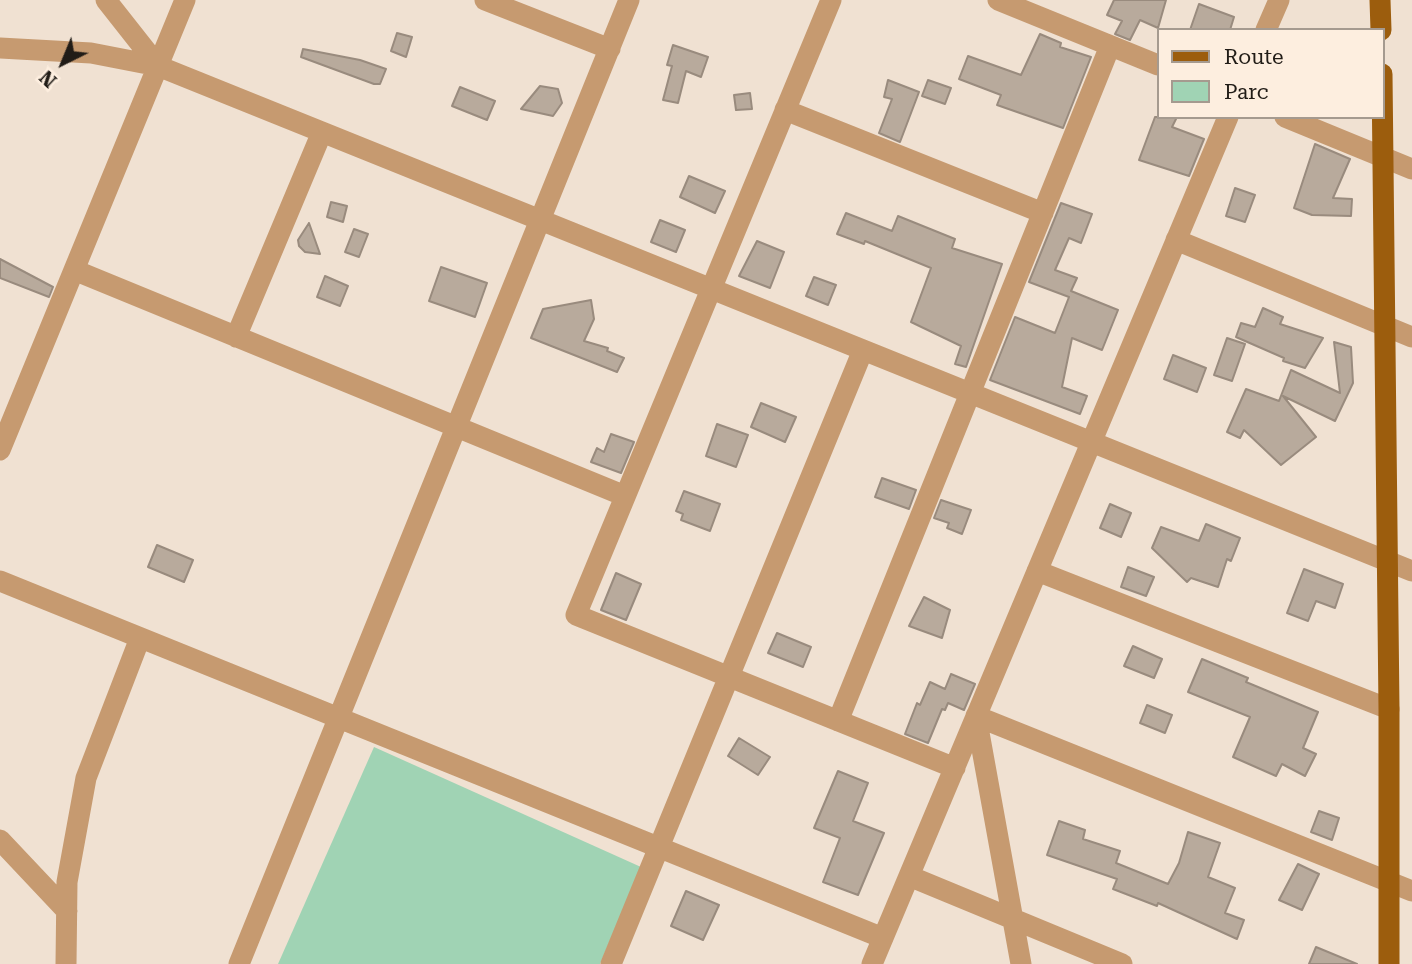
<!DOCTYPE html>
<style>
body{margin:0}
#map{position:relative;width:1412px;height:964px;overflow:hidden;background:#f0e1d2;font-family:"Roboto Serif",serif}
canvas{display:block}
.legend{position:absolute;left:1157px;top:28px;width:228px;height:91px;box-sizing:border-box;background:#fdeedf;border:2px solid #a59a8f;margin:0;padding:9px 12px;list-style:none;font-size:21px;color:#211c17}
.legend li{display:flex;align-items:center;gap:14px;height:35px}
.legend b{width:35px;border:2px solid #a59a8f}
.north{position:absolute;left:28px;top:28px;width:70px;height:70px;-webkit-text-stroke:5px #fdeedf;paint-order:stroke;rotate:223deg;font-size:19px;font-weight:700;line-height:28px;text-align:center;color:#211c17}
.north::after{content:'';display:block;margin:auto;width:24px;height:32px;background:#211c17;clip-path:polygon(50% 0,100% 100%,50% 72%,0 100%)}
</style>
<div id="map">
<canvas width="1412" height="964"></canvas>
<ul class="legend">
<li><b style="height:9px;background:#9c5d0d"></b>Route</li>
<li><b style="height:19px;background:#a0d3b4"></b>Parc</li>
</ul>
<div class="north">N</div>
</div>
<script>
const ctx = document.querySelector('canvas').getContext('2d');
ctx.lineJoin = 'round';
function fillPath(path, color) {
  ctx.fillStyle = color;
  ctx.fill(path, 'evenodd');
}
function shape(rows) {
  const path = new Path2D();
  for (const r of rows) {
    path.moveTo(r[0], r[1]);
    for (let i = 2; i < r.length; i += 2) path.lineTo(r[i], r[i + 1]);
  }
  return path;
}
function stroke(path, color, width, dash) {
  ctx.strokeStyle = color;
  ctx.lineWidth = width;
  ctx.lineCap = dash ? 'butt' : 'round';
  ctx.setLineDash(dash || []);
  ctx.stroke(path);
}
const green = shape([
 [374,747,641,867,600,964,278,964]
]);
const building = shape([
 [1114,0,1166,0,1158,28,1140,20,1130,40,1115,34,1122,21,1107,15,1114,0],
 [1199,4,1234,17,1230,30,1190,30,1199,4],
 [397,33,412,37,406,57,391,51,397,33],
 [1040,34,1061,43,1060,47,1091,57,1063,128,997,105,1001,95,959,79,968,56,1021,75,1040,34],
 [673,45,708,57,701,77,686,71,678,103,663,100,672,66,667,65,673,45],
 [303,49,360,60,386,69,380,84,374,84,301,57,303,49],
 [888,80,919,92,900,142,879,133,892,99,884,97,888,80],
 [928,80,951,88,945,104,922,96,928,80],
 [540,86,558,89,562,103,553,116,521,109,540,86],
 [460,87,495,101,487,120,452,106,460,87],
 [750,93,752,109,736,110,734,95,750,93],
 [1155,117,1177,117,1172,127,1204,139,1189,176,1139,160,1155,117],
 [1315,144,1350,159,1333,198,1352,199,1351,216,1312,215,1294,208,1315,144],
 [689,176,725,191,715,213,680,197,689,176],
 [1235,188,1255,195,1245,222,1226,216,1235,188],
 [331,202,347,206,343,222,327,217,331,202],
 [1061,203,1092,214,1081,243,1069,238,1055,270,1077,278,1071,291,1118,310,1102,350,1072,338,1062,387,1087,396,1080,414,990,380,1015,317,1055,333,1069,297,1029,282,1061,203],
 [846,213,892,231,898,216,955,239,952,248,1002,264,966,367,955,364,961,346,911,322,931,268,865,241,864,244,837,234,846,213],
 [660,220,685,230,676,252,651,242,660,220],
 [309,223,320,254,305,252,299,246,298,240,309,223],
 [354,229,368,234,359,257,345,252,354,229],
 [757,241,784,252,770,288,739,276,757,241],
 [0,259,53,287,49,297,0,278,0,259],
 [441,267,487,283,475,317,429,301,441,267],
 [325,276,348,286,340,306,317,297,325,276],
 [814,277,836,285,828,305,806,296,814,277],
 [591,300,594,319,584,341,608,348,607,351,624,358,617,372,531,338,543,309,591,300],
 [1263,308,1283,317,1280,324,1323,338,1305,368,1283,361,1284,358,1236,337,1241,323,1255,327,1263,308],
 [1227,338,1245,344,1232,381,1214,375,1227,338],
 [1334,342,1351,347,1353,383,1335,421,1283,396,1316,437,1281,465,1244,430,1240,438,1227,432,1246,389,1279,401,1291,370,1340,393,1334,342],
 [1173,355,1206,368,1197,392,1164,379,1173,355],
 [761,403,796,417,785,442,751,427,761,403],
 [717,424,748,435,736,467,706,456,717,424],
 [611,434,634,442,621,473,591,462,597,448,604,452,611,434],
 [882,478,916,490,909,509,875,497,882,478],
 [684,491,720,504,710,531,681,520,683,514,676,511,684,491],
 [941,500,971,510,962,534,947,528,949,523,934,518,941,500],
 [1110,504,1131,513,1121,537,1100,528,1110,504],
 [1206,524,1240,538,1231,561,1227,559,1218,587,1191,578,1187,582,1152,548,1161,527,1199,541,1206,524],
 [157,545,193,560,184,582,148,567,157,545],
 [1128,567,1154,577,1146,596,1121,587,1128,567],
 [1304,569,1343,584,1335,608,1316,601,1308,621,1287,613,1304,569],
 [616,573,641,584,626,620,601,610,616,573],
 [924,597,950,610,942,638,909,626,924,597],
 [777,633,811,647,803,667,768,653,777,633],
 [1133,646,1162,659,1154,678,1124,666,1133,646],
 [1202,659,1248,678,1246,682,1318,712,1303,748,1316,754,1305,776,1282,764,1276,776,1233,757,1250,717,1188,692,1202,659],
 [951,674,975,684,964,710,948,703,945,710,942,709,928,743,905,734,917,703,920,705,930,682,945,689,951,674],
 [1147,705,1172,715,1165,733,1140,723,1147,705],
 [739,738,770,757,758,775,728,756,739,738],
 [838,771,868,783,853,821,884,833,858,895,823,882,840,838,814,828,838,771],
 [1319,811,1339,818,1332,840,1311,832,1319,811],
 [1059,821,1085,830,1083,839,1120,851,1116,863,1168,884,1179,863,1188,832,1220,843,1208,877,1235,888,1225,913,1244,920,1237,939,1158,903,1157,906,1113,889,1117,879,1047,855,1059,821],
 [1298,864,1319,874,1302,910,1279,900,1298,864],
 [686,891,719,905,703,940,671,926,686,891],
 [1316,947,1357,964,1309,964,1316,947]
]);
const minor = shape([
 [106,0,158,66],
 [485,0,610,49],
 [831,0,576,615,955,768],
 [998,0,1158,65],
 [1266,30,1279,0],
 [0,48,91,53,158,66,1412,571],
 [785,110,1043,213],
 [1285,117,1412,169],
 [1176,240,1412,337],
 [74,270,625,496],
 [236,337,322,132],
 [0,450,185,0],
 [1037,571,1389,709],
 [0,581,883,938],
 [976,716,1412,891],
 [976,716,1021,964],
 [838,721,1110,46],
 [0,840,67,911],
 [909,876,1122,964],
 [66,964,67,882,86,778,140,638],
 [239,964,629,0],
 [611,964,863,350],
 [872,964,1228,117]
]);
const major = shape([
 [1380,0,1381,30],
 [1382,74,1389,709,1389,964]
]);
fillPath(green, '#a0d3b4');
fillPath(building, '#b8aa9c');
stroke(building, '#998b7e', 2);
stroke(minor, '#c69a70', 21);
stroke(major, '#9c5d0d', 21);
</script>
